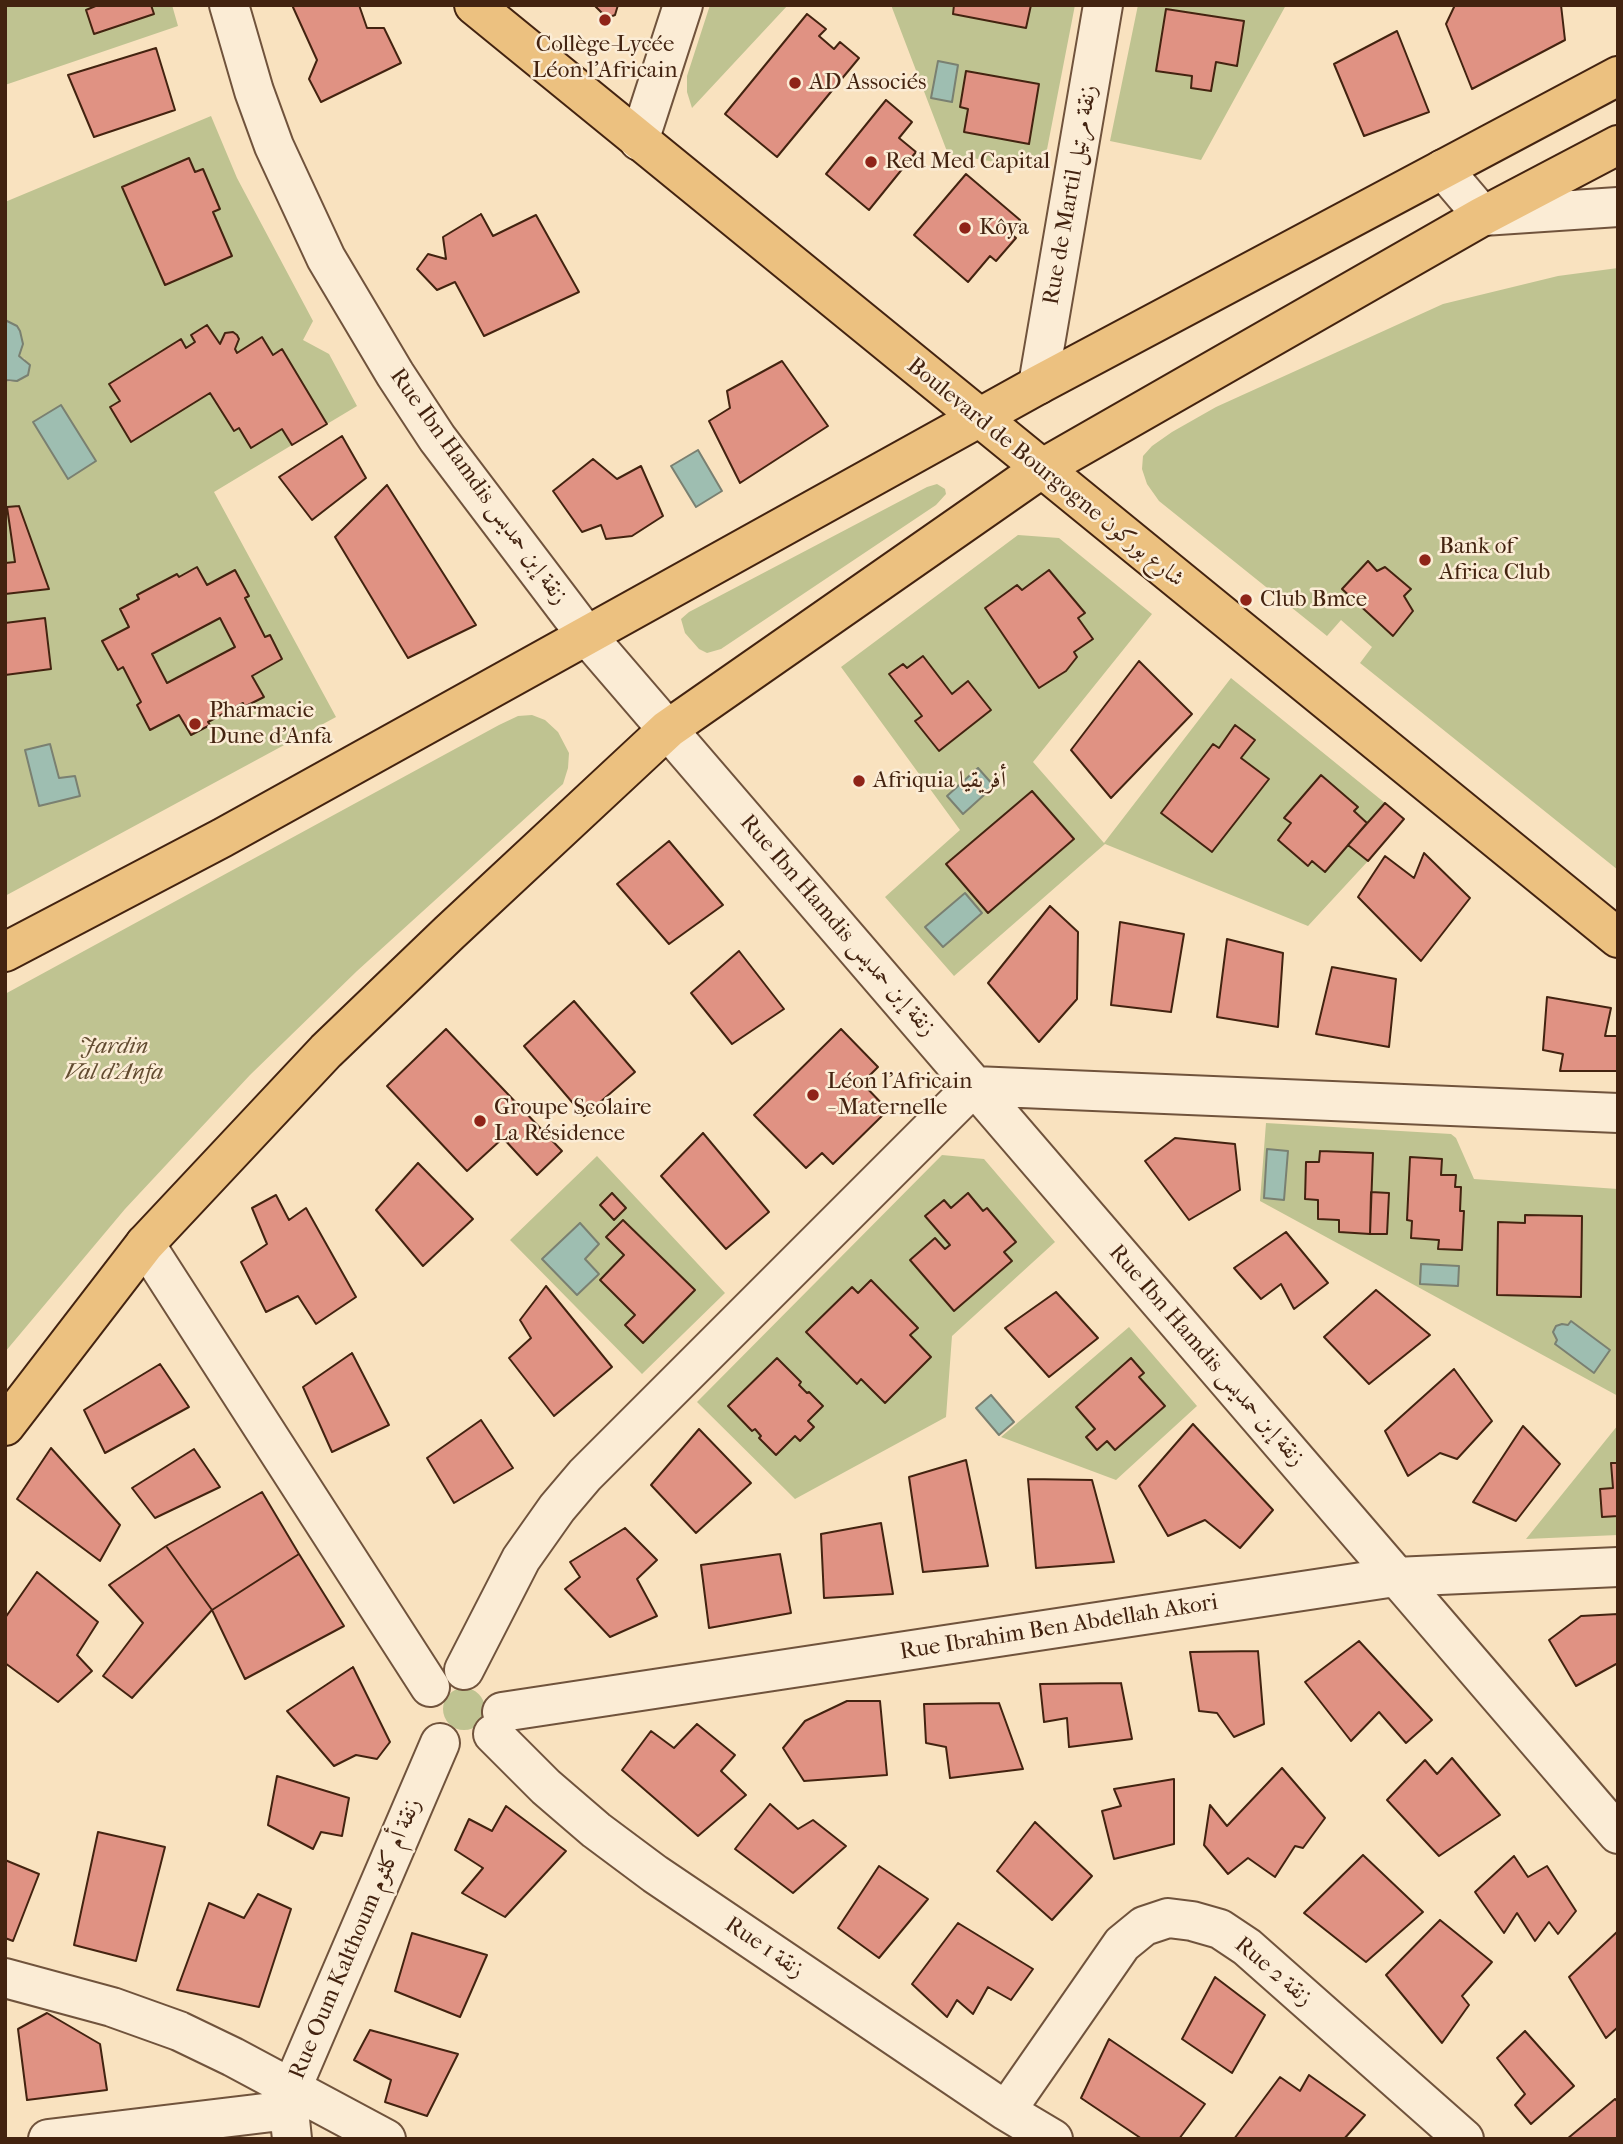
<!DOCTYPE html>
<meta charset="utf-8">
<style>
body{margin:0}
#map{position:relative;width:1623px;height:2144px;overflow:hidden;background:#f9e2bf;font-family:"IM FELL French Canon",serif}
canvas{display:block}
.frame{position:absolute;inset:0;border:7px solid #432310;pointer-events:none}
</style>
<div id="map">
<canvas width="1623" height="2144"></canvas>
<div class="frame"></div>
</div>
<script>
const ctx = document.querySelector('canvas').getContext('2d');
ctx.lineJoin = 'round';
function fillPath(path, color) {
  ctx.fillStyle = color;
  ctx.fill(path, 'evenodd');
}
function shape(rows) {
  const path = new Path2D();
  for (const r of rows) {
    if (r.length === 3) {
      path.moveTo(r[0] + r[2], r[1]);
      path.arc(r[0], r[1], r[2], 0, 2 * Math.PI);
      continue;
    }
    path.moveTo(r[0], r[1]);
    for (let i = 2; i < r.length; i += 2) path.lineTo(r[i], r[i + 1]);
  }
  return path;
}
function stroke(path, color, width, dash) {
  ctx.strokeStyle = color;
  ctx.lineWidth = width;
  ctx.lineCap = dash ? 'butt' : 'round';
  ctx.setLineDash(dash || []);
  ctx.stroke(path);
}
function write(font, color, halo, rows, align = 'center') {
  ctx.font = font + ' "IM FELL French Canon",Amiri,serif';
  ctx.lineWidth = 5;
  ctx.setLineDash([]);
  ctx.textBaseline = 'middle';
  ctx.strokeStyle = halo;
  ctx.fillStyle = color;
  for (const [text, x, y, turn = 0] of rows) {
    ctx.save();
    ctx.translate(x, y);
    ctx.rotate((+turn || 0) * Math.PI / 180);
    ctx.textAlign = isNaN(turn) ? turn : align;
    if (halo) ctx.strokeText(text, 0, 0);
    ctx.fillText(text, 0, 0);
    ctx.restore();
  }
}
const green = shape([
 [5,5,98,5,86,10,94,33,151,5,172,5,178,26,5,85],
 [710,5,788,5,692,108,687,92,687,76],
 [891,5,954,5,953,14,1026,28,1031,5,1075,5,1043,170,948,154],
 [967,71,1039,85,1028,144,964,132,968,109,960,107],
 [1138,5,1286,5,1201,160,1110,141],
 [1166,9,1244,21,1237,66,1216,62,1211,91,1191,88,1192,76,1157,71],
 [211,116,237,178,313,321,303,340,329,354,357,406,327,424,282,349,273,355,262,338,237,353,235,349,239,340,237,335,233,332,225,333,220,344,207,325,191,335,195,342,186,348,181,339,109,384,120,401,110,408,131,442,210,393,234,431,239,428,282,429,292,445,214,492,336,717,5,896,5,675,51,669,45,618,5,623,5,594,49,588,19,506,7,507,15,562,5,563,5,380,10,382,21,380,25,359,19,356,20,331,16,326,5,320,5,202],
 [189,158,195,172,203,170,220,209,213,212,232,256,165,285,122,187],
 [235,570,249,596,245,598,265,637,270,635,282,659,252,676,263,697,245,707,243,703,208,722,209,725,191,735,179,715,150,730,137,706,141,702,122,667,117,669,102,642,129,627,139,599,137,595,176,574,179,577,207,585],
 [50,745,59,778,26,750],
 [1618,268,1618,870,1360,663,1372,647,1341,620,1327,636,1159,501,1147,484,1142,469,1143,456,1152,446,1172,432,1216,407,1443,304,1558,276],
 [937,484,945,489,946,494,936,505,721,649,707,653,699,649,685,633,681,619,689,612,927,487],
 [1018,535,1059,538,1152,614,1033,762,1104,843,1231,678,1385,803,1367,823,1354,811,1358,807,1285,818,1291,823,1278,840,1308,866,1312,861,1325,872,1348,845,1368,861,1308,926,1105,844,954,976,885,897,960,830,841,667],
 [1050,570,1085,613,1078,618,1092,639,1074,652,1077,657,1066,671,1039,688,985,608,1017,585,1022,590],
 [923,656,952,694,969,682,991,710,938,751,915,721,922,716,890,674,903,664,907,668],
 [1236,726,1254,740,1241,758,1268,779,1212,852,1161,813,1213,745,1219,748],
 [1032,791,1074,840,988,913,947,864],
 [220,618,235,647,167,683,152,654],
 [532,715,545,720,558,732,569,753,568,768,563,784,357,971,250,1075,125,1209,5,1352,5,994,499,725,518,716],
 [1266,1123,1451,1134,1456,1138,1474,1179,1618,1189,1618,1396,1260,1201],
 [1320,1151,1372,1153,1371,1192,1389,1193,1370,1234,1339,1232,1339,1220,1318,1219,1318,1200,1305,1199,1306,1162,1319,1162],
 [1410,1158,1441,1175,1456,1175,1455,1187,1461,1188,1460,1211,1464,1211,1462,1250,1439,1249,1439,1240,1411,1238,1412,1221,1407,1220],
 [1498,1222,1525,1223,1581,1297,1497,1294],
 [942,1155,984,1159,1055,1242,952,1336,946,1417,795,1499,697,1402],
 [968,1193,983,1211,987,1209,1016,1242,1004,1252,1012,1262,954,1311,911,1260,945,1249,950,1245,925,1216,944,1200,951,1208],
 [872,1280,918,1327,910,1335,931,1357,885,1403,861,1379,857,1383,807,1332,852,1287,858,1293],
 [777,1358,807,1393,809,1392,823,1406,776,1455,759,1438,761,1436,755,1429,752,1431,728,1406],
 [597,1156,725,1293,642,1374,510,1240],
 [623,1220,695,1290,624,1255,606,1237],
 [1129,1327,1197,1406,1116,1480,1001,1437],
 [1132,1358,1144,1373,1139,1377,1164,1406,1115,1450,1107,1441,1097,1449,1086,1437,1095,1429,1077,1407],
 [1618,1425,1618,1463,1611,1464,1613,1488,1600,1489,1602,1516,1618,1516,1618,1535,1526,1539],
 [464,1709,21]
]);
const water = shape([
 [938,61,958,65,952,102,931,98,938,61],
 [5,320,17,326,20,331,23,344,19,356,30,365,28,375,17,381,5,380,5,320],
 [61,405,96,461,68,479,33,422,61,405],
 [698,450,722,491,696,507,671,466,698,450],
 [50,744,59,778,75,776,80,796,39,806,25,750,50,744],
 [978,768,994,786,963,814,947,796,978,768],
 [965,893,982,913,943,947,925,927,965,893],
 [1267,1149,1288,1151,1284,1200,1264,1198,1267,1149],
 [580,1223,599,1244,585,1259,599,1274,577,1295,542,1259,580,1223],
 [1421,1264,1459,1266,1458,1286,1420,1284,1421,1264],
 [1571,1321,1610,1350,1594,1373,1555,1344,1557,1340,1553,1332,1556,1326,1562,1324,1568,1325,1571,1321],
 [991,1395,1014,1422,999,1435,976,1408,991,1395]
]);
const building = shape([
 [98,5,151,5,154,14,94,34,86,10,98,5],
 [292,5,359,5,367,28,384,28,401,63,321,102,309,79,317,60,292,5],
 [594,5,618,5,615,15,607,18,594,5],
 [954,5,1031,5,1026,28,953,14,954,5],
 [1455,5,1561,5,1565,40,1472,89,1446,24,1455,5],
 [1166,9,1244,21,1237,66,1216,62,1211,91,1191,88,1192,76,1156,71,1166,9],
 [807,14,826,29,819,36,834,49,840,42,859,58,777,157,725,114,807,14],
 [1397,31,1429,112,1364,136,1334,64,1397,31],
 [156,48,175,110,94,137,68,75,156,48],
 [966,71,1039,84,1029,144,964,132,968,109,960,107,966,71],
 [886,100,912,122,899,138,916,152,869,210,826,174,886,100],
 [189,158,195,172,203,169,220,209,213,212,232,256,165,285,122,187,189,158],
 [966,174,1020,220,1009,232,1016,238,996,261,990,256,968,282,914,235,966,174],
 [481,214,493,236,536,215,579,292,484,336,455,282,437,290,417,269,428,254,446,259,443,237,481,214],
 [207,325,220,344,225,333,233,332,237,335,239,339,235,349,237,353,262,337,273,355,282,349,327,424,292,445,282,429,251,448,239,428,234,431,210,393,131,442,110,407,120,401,109,384,181,339,186,348,195,342,191,335,207,325],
 [782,361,828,426,740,483,709,421,730,408,727,391,782,361],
 [342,436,366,478,312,520,279,477,342,436],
 [593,459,617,479,641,466,663,516,632,536,606,539,601,525,582,532,553,491,593,459],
 [387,485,476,625,408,658,335,537,387,485],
 [19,506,49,589,5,594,5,563,15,562,7,507,19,506],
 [1368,561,1377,571,1385,567,1411,589,1404,596,1413,611,1393,636,1342,589,1368,561],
 [197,567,207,585,235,570,249,596,245,598,265,637,270,635,282,659,252,676,264,697,244,707,243,703,208,722,210,725,191,735,179,715,150,730,137,705,141,702,123,667,118,670,102,641,129,627,120,609,139,599,137,595,177,574,179,577,197,567],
 [220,618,235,647,167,683,152,654,220,618],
 [1049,570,1085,613,1078,618,1093,639,1074,652,1077,657,1066,671,1039,688,985,608,1017,585,1022,590,1049,570],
 [45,618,51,669,5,675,5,623,45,618],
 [923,656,952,694,968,681,991,710,939,751,915,721,922,716,889,674,903,664,907,668,923,656],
 [1139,661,1192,714,1111,798,1071,750,1139,661],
 [1235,725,1255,740,1241,758,1269,779,1212,852,1161,813,1213,744,1219,748,1235,725],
 [1321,775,1358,807,1354,811,1367,823,1325,872,1312,861,1308,866,1278,840,1291,823,1284,818,1321,775],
 [1032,791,1074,839,988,913,946,864,1032,791],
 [1385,803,1404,819,1368,861,1348,845,1385,803],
 [669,841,723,905,669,944,617,884,669,841],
 [1424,853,1470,898,1421,961,1358,897,1385,856,1414,878,1424,853],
 [1050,906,1078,932,1077,999,1039,1042,988,983,1050,906],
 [1120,922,1184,934,1171,1012,1111,1005,1120,922],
 [1227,939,1283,953,1278,1027,1217,1017,1227,939],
 [739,951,784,1009,732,1044,691,993,739,951],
 [1332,967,1396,979,1389,1047,1316,1034,1332,967],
 [1547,997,1611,1008,1605,1036,1618,1036,1618,1071,1560,1071,1563,1054,1543,1050,1547,997],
 [574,1001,635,1072,584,1116,524,1046,574,1001],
 [446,1029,562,1151,537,1175,503,1138,467,1171,387,1086,446,1029],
 [841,1029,878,1067,862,1083,888,1110,833,1164,822,1153,806,1168,754,1115,841,1029],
 [703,1133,769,1212,726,1249,661,1176,703,1133],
 [1175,1138,1235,1144,1240,1190,1189,1220,1145,1161,1175,1138],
 [1320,1151,1373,1153,1370,1234,1339,1232,1339,1220,1318,1219,1318,1200,1305,1199,1306,1162,1319,1162,1320,1151],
 [1410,1157,1442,1159,1441,1175,1456,1175,1455,1187,1461,1187,1460,1211,1464,1211,1462,1250,1438,1249,1439,1240,1411,1238,1412,1221,1407,1220,1410,1157],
 [418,1163,473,1219,423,1266,376,1210,418,1163],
 [1371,1192,1389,1193,1387,1234,1370,1234,1371,1192],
 [612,1193,626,1208,614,1220,600,1205,612,1193],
 [968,1193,983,1211,987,1208,1016,1242,1004,1252,1012,1261,954,1311,910,1260,935,1238,945,1249,950,1245,925,1216,944,1200,951,1208,968,1193],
 [276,1195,289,1220,306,1208,356,1297,316,1324,298,1296,266,1312,241,1262,267,1244,252,1208,276,1195],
 [1525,1215,1582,1216,1581,1297,1497,1295,1498,1222,1525,1223,1525,1215],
 [623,1220,695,1290,643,1343,625,1325,635,1315,600,1280,624,1255,606,1237,623,1220],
 [1286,1232,1328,1283,1294,1309,1281,1284,1261,1299,1234,1268,1286,1232],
 [871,1280,918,1328,910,1335,931,1357,885,1403,861,1379,857,1384,806,1332,852,1287,858,1293,871,1280],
 [546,1286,612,1367,554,1416,509,1358,531,1338,520,1320,546,1286],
 [1376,1290,1430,1335,1369,1384,1324,1337,1376,1290],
 [1056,1292,1098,1338,1049,1377,1005,1328,1056,1292],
 [352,1353,389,1425,332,1452,303,1387,352,1353],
 [777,1358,801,1382,799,1385,807,1393,809,1392,823,1406,808,1421,814,1427,800,1441,795,1436,776,1455,759,1438,761,1436,755,1429,752,1431,728,1406,777,1358],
 [1131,1358,1144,1373,1139,1377,1165,1406,1115,1450,1107,1441,1097,1450,1086,1437,1095,1429,1076,1407,1131,1358],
 [160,1364,189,1407,105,1453,84,1410,160,1364],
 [1454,1369,1492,1421,1457,1459,1440,1453,1408,1476,1385,1431,1454,1369],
 [481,1420,513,1468,454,1503,427,1458,481,1420],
 [1193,1424,1273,1510,1240,1548,1205,1520,1168,1536,1139,1486,1193,1424],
 [1523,1426,1560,1464,1516,1521,1473,1502,1523,1426],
 [699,1429,751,1483,696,1533,651,1485,699,1429],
 [51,1448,120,1525,100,1561,17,1499,51,1448],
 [194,1449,220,1487,155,1518,132,1488,194,1449],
 [966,1460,988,1566,923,1572,909,1477,966,1460],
 [1611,1463,1618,1463,1618,1516,1602,1517,1600,1489,1613,1488,1611,1463],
 [1028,1479,1092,1480,1114,1562,1036,1568,1028,1479],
 [262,1492,299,1554,212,1610,166,1546,262,1492],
 [881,1523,893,1594,824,1598,821,1534,881,1523],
 [625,1528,657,1560,637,1579,657,1616,610,1637,565,1589,580,1577,570,1562,625,1528],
 [166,1546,212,1610,132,1698,103,1676,143,1623,109,1585,166,1546],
 [299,1554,344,1626,245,1679,212,1610,299,1554],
 [780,1554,791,1613,709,1628,701,1565,780,1554],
 [37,1572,98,1622,77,1655,92,1671,58,1702,5,1663,5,1618,37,1572],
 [1618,1614,1618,1663,1576,1686,1549,1640,1581,1616,1618,1614],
 [1359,1641,1432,1720,1406,1743,1379,1712,1351,1741,1305,1682,1359,1641],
 [1258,1651,1264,1724,1234,1737,1217,1713,1199,1711,1190,1652,1258,1651],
 [353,1667,390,1742,377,1759,356,1755,334,1766,287,1711,353,1667],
 [1121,1683,1132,1739,1069,1747,1067,1718,1044,1722,1040,1684,1121,1683],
 [847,1701,880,1701,887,1775,804,1781,783,1748,805,1721,847,1701],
 [999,1703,1023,1769,950,1778,946,1747,926,1743,924,1704,999,1703],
 [697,1724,735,1755,721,1771,746,1795,698,1836,622,1770,651,1731,674,1748,697,1724],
 [1452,1758,1500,1815,1439,1856,1387,1800,1425,1760,1437,1774,1452,1758],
 [1282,1768,1325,1818,1303,1848,1295,1846,1275,1877,1248,1858,1228,1874,1204,1845,1210,1805,1227,1826,1282,1768],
 [277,1776,349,1798,342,1836,321,1832,313,1849,268,1825,277,1776],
 [1174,1779,1174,1844,1114,1859,1102,1811,1121,1806,1114,1789,1174,1779],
 [770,1804,798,1829,813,1820,846,1846,793,1893,735,1849,770,1804],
 [506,1806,566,1851,505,1917,462,1893,483,1868,455,1850,469,1819,492,1831,506,1806],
 [1035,1822,1092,1876,1052,1920,997,1871,1035,1822],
 [98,1832,165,1847,136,1961,74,1945,98,1832],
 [1363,1855,1423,1912,1366,1962,1304,1913,1363,1855],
 [1514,1856,1528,1877,1547,1866,1576,1911,1558,1934,1549,1922,1535,1941,1517,1913,1504,1933,1475,1892,1514,1856],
 [5,1860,39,1874,13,1941,5,1938,5,1860],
 [879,1866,928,1899,879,1958,838,1928,879,1866],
 [258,1894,291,1909,259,2007,177,1990,209,1903,244,1918,258,1894],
 [1440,1920,1492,1962,1462,1996,1469,2005,1442,2043,1386,1975,1440,1920],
 [958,1923,1033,1969,1011,2000,988,1987,973,2014,957,2000,947,2017,912,1984,958,1923],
 [1618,1931,1618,2027,1606,2038,1569,1977,1618,1931],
 [412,1933,487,1955,460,2017,395,1991,412,1933],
 [1215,1977,1265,2015,1232,2073,1182,2039,1215,1977],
 [47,2013,100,2044,107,2090,27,2100,18,2029,47,2013],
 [370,2030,458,2054,427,2116,385,2102,391,2080,354,2060,370,2030],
 [1525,2031,1574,2086,1531,2124,1515,2105,1525,2094,1497,2058,1525,2031],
 [1109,2039,1205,2104,1179,2139,1142,2139,1081,2098,1109,2039],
 [1309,2075,1365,2115,1344,2139,1234,2139,1280,2077,1300,2091,1309,2075],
 [1615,2099,1618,2102,1618,2139,1567,2139,1615,2099]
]);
const minor = shape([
 [229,5,254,91,274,146,326,258,395,374,437,438,587,636,1618,1834],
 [639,141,683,5],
 [1443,169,1483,216,1618,207],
 [1038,385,1103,5],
 [145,1244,430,1687],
 [464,1670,521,1559,557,1508,585,1475,974,1086,1618,1113],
 [502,1712,1395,1577,1618,1567],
 [493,1734,546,1787,596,1830,655,1874,1006,2111,1053,2139],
 [5,1978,112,2007,179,2031,233,2057,386,2139],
 [1006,2111,1122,1944,1144,1926,1168,1918,1192,1921,1220,1929,1247,1947,1464,2139],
 [48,2139,289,2110],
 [292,2139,289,2110,291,2090,440,1743]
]);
const major = shape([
 [474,5,1618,938],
 [5,952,222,838,1038,385,1618,76],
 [5,1426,145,1244,326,1051,449,933,668,729,1041,469,1483,216,1618,145]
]);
const markers = [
 [605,20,7,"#8f2418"],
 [795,83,7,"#8f2418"],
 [871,162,7,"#8f2418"],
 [965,228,7,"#8f2418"],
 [1425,560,7,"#8f2418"],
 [1246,600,7,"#8f2418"],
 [195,724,7,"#8f2418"],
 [859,781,7,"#8f2418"],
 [813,1095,7,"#8f2418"],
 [480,1121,7,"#8f2418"]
];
const poiNames = [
 ["Collège-Lycée",605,45,"center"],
 ["Léon l'Africain",605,71,"center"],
 ["AD Associés",809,83],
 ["Red Med Capital",885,162],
 ["Kôya",979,228],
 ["Bank of",1439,547],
 ["Africa Club",1439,573],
 ["Club Bmce",1260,600],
 ["Pharmacie",209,711],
 ["Dune d'Anfa",209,737],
 ["Afriquia أفريقيا",873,781],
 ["Léon l'Africain",827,1082],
 ["- Maternelle",827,1108],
 ["Groupe Scolaire",494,1108],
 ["La Résidence",494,1134]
];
const streetNames = [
 ["Rue de Martil زنقة مرتيل",1071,195,-80],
 ["Boulevard de Bourgogne شارع بوركون",1045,473,39],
 ["Rue Ibn Hamdis زنقة إبن حمديس",478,487,54],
 ["Rue Ibn Hamdis زنقة إبن حمديس",837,926,49],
 ["Rue Ibn Hamdis زنقة إبن حمديس",1206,1356,49],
 ["Rue Ibrahim Ben Abdellah Akori",1059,1628,-9],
 ["Rue Oum Kalthoum زنقة أم كلثوم",356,1939,-67],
 ["Rue 1 زنقة",764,1948,34],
 ["Rue 2 زنقة",1273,1972,40]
];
const parkNames = [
 ["Jardin",114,1047],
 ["Val d'Anfa",114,1073]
];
fillPath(green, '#bfc391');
fillPath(water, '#9ebeb1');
stroke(water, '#7a8071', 2);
fillPath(building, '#e09283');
stroke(building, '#432310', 2);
stroke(minor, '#70533c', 42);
stroke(major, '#432310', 42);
stroke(minor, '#fbecd5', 38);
stroke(major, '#ecc180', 38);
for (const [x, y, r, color] of markers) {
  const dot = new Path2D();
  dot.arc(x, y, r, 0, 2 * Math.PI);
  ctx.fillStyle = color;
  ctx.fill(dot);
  stroke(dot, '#fbecd5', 2.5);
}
write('23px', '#432310', '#fbecd5', poiNames, 'left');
write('23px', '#432310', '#fbecd5', streetNames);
write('italic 23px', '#624b30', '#fbecd5', parkNames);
</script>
